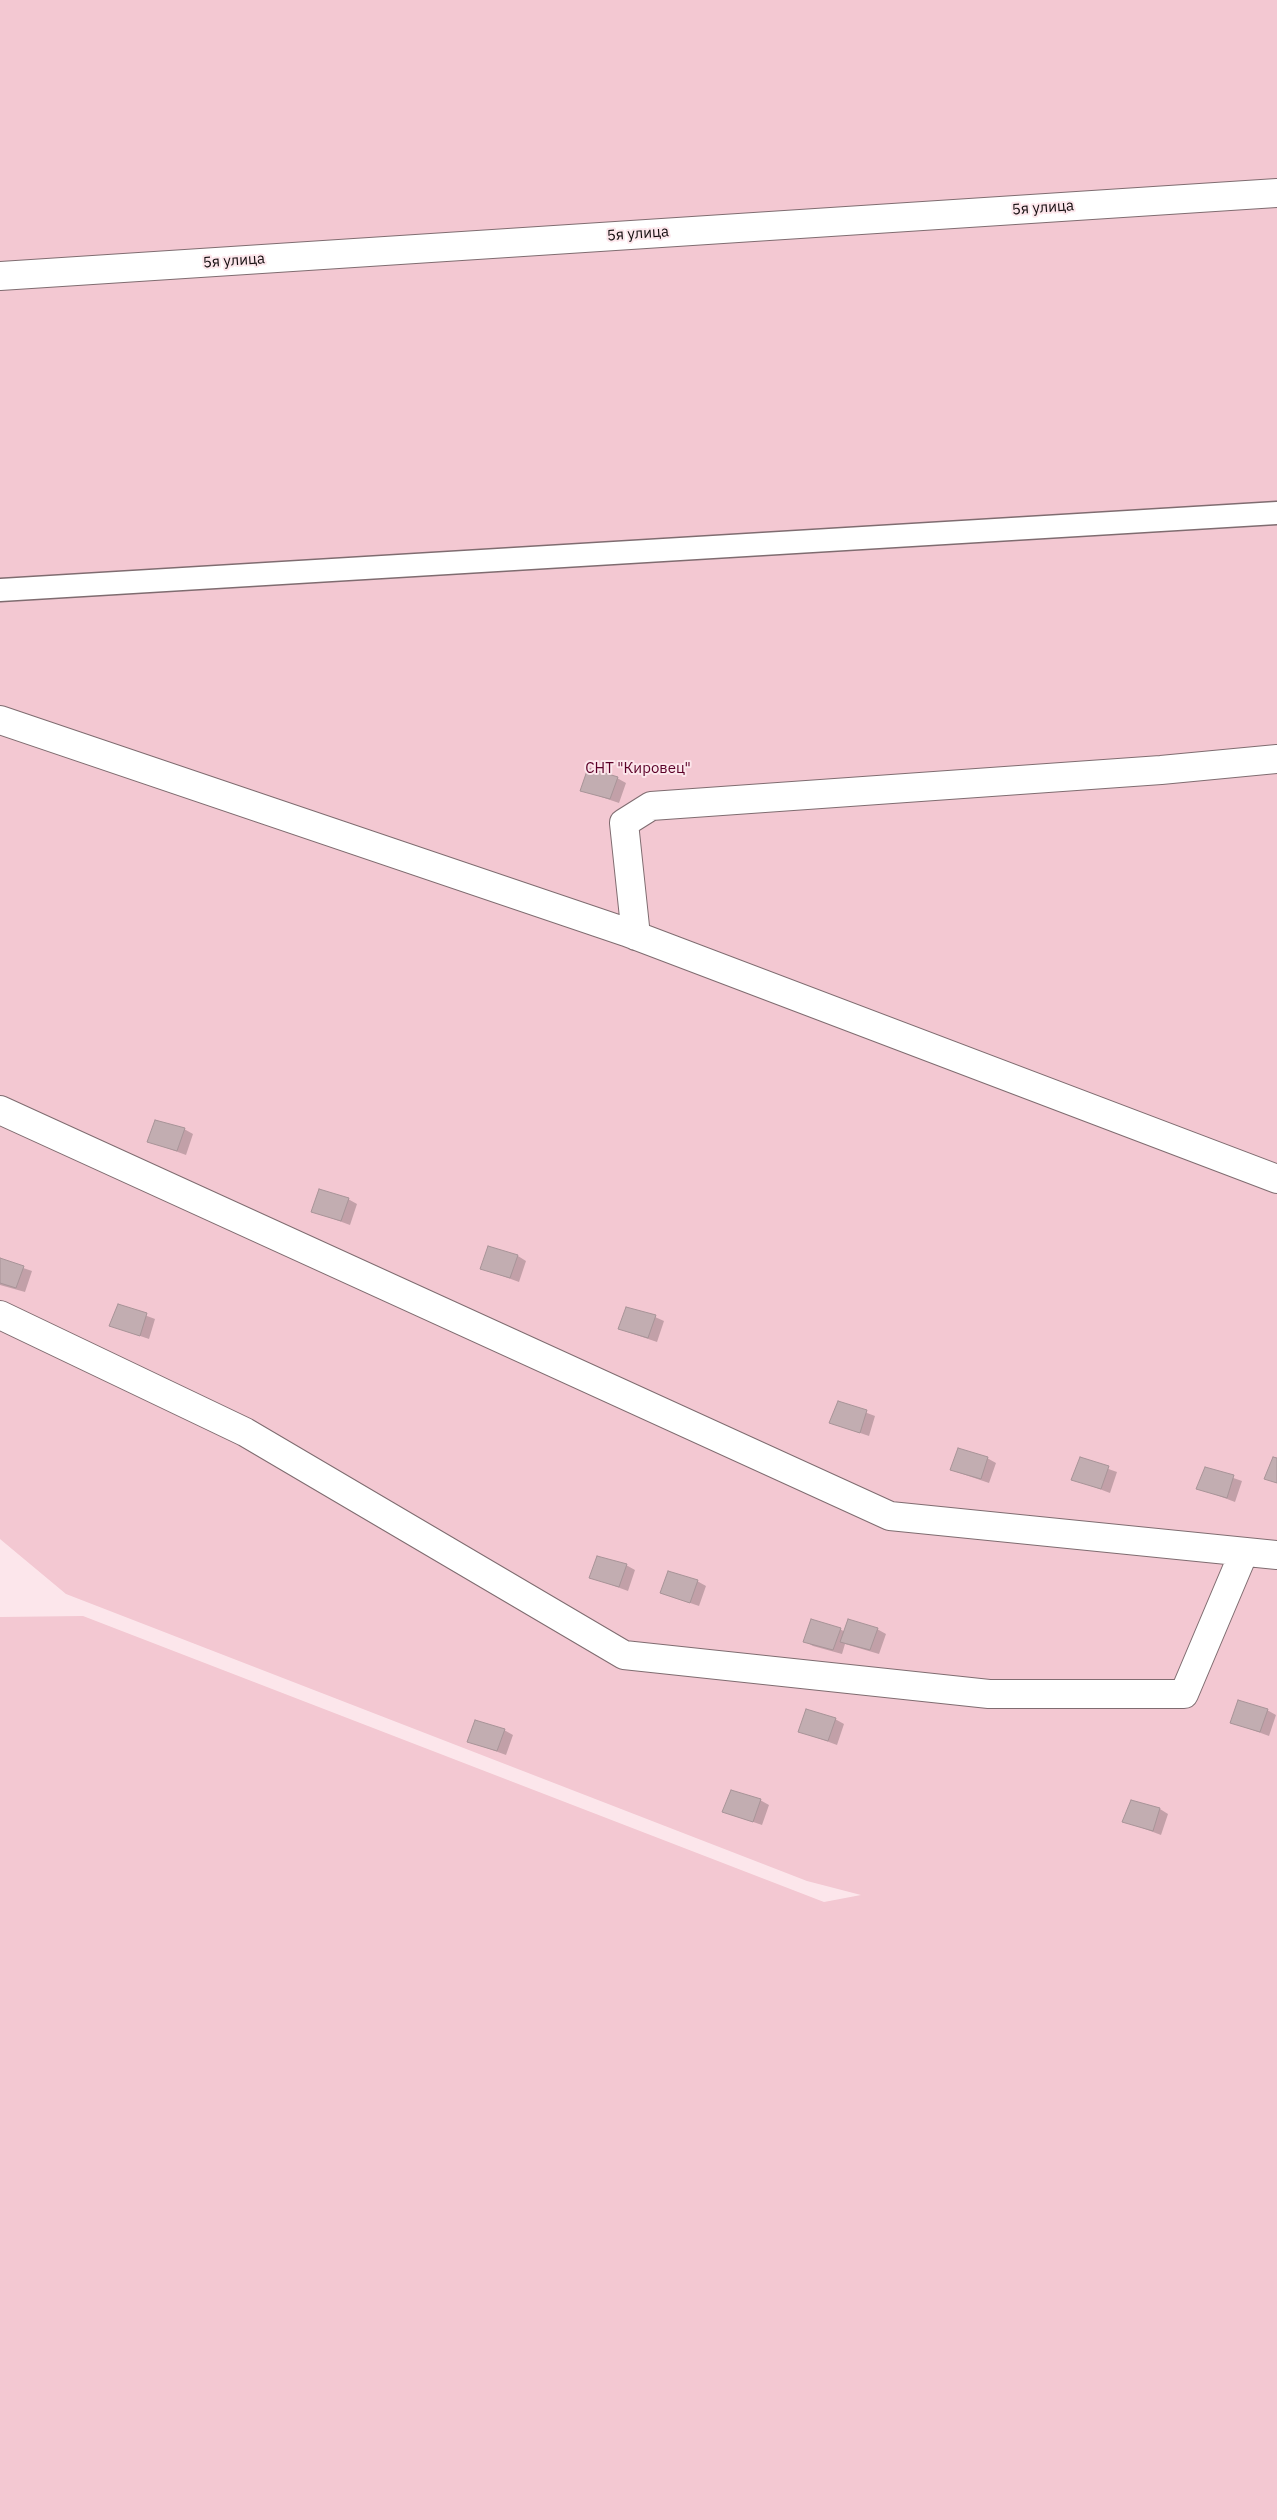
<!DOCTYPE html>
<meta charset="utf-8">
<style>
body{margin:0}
canvas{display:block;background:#fce6eb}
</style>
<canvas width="1277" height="2520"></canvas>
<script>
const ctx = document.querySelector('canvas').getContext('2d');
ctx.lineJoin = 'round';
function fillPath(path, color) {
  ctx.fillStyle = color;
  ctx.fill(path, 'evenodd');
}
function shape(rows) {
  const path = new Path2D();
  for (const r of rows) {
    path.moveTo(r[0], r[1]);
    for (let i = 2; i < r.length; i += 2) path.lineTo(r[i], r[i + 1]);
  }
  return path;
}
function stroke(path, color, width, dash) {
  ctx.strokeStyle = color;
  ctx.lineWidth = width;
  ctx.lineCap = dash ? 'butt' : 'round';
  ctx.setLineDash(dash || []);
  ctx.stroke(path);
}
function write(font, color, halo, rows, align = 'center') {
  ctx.font = font + ' "IBM Plex Sans",sans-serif';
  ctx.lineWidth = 4;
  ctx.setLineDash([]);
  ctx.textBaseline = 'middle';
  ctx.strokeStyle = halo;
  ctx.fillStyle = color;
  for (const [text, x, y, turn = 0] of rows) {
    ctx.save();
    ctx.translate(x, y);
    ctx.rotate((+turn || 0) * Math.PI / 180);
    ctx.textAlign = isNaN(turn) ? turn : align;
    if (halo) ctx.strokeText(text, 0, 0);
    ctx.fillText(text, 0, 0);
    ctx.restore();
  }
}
const green = shape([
 [0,0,1277,0,1277,2520,0,2520,0,1617,83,1616,824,1902,861,1895,807,1881,66,1594,0,1539]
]);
const shadow = shape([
 [617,778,626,783,619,803,581,790],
 [184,1129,193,1134,186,1155,148,1141],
 [348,1199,357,1204,350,1225,312,1211],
 [489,1248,518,1256,526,1261,519,1282,481,1268],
 [0,1260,32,1271,25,1292,0,1285],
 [118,1305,155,1319,149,1339,111,1326],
 [655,1317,664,1321,657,1342,619,1329],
 [838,1402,875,1416,869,1436,831,1423],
 [987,1458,996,1463,989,1483,951,1470],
 [1080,1459,1117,1472,1110,1493,1073,1479],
 [1205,1468,1242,1481,1235,1502,1198,1488],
 [626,1565,635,1570,628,1591,590,1577],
 [697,1581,706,1586,699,1606,661,1593],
 [840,1629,845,1632,877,1629,886,1634,879,1654,845,1644,842,1654,813,1646,804,1641],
 [1267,1710,1276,1715,1269,1736,1231,1722],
 [835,1719,844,1724,837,1745,799,1731],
 [504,1730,513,1735,506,1755,468,1741],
 [760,1800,769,1805,762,1825,724,1812],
 [1160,1809,1168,1814,1161,1835,1124,1821]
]);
const building = shape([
 [588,768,618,777,610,799,580,791,588,768],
 [155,1120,185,1128,177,1151,147,1142,155,1120],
 [319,1189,349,1198,341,1221,311,1212,319,1189],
 [488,1246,518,1255,510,1278,480,1269,488,1246],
 [0,1258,24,1266,16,1288,0,1283,0,1258],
 [118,1304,147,1313,140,1336,109,1326,118,1304],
 [626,1307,656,1315,648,1338,618,1329,626,1307],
 [838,1401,867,1410,860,1433,829,1423,838,1401],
 [958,1448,988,1457,981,1479,950,1470,958,1448],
 [1080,1457,1109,1466,1101,1489,1071,1480,1080,1457],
 [1273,1457,1277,1458,1277,1483,1264,1479,1273,1457],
 [1205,1467,1234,1475,1227,1498,1196,1489,1205,1467],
 [597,1556,627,1564,619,1587,589,1578,597,1556],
 [668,1571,698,1580,690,1603,660,1593,668,1571],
 [811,1619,841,1628,833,1650,803,1642,811,1619],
 [848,1619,878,1628,870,1650,840,1642,848,1619],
 [1238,1700,1268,1709,1260,1732,1230,1723,1238,1700],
 [806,1709,836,1718,828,1741,798,1732,806,1709],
 [475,1720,505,1729,497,1751,467,1742,475,1720],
 [731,1790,761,1799,753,1822,722,1812,731,1790],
 [1131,1800,1160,1808,1153,1831,1122,1822,1131,1800]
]);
const service = shape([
 [0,590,1277,513]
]);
const minor = shape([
 [0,276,1277,193],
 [0,720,626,932,1277,1179],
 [636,936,624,823,651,806,1161,770,1277,759],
 [0,1110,890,1516,1277,1555],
 [0,1315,245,1432,624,1655,989,1694,1184,1694,1244,1552]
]);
const streetNames = [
 ["5я улица",1043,208,-4],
 ["5я улица",638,234,-4],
 ["5я улица",234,261,-4]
];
const parkNames = [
 ["СНТ \"Кировец\"",638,769]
];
fillPath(green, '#f3c8d2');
fillPath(shadow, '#0003');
fillPath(building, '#c2adb1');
stroke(building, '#a89498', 1);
stroke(service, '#7f6c70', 25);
stroke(minor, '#7f6c70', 30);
stroke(service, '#fff', 22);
stroke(minor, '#fff', 28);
write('15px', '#120b0d', '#fce6eb', streetNames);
write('15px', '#5b0028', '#fce6eb', parkNames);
</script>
